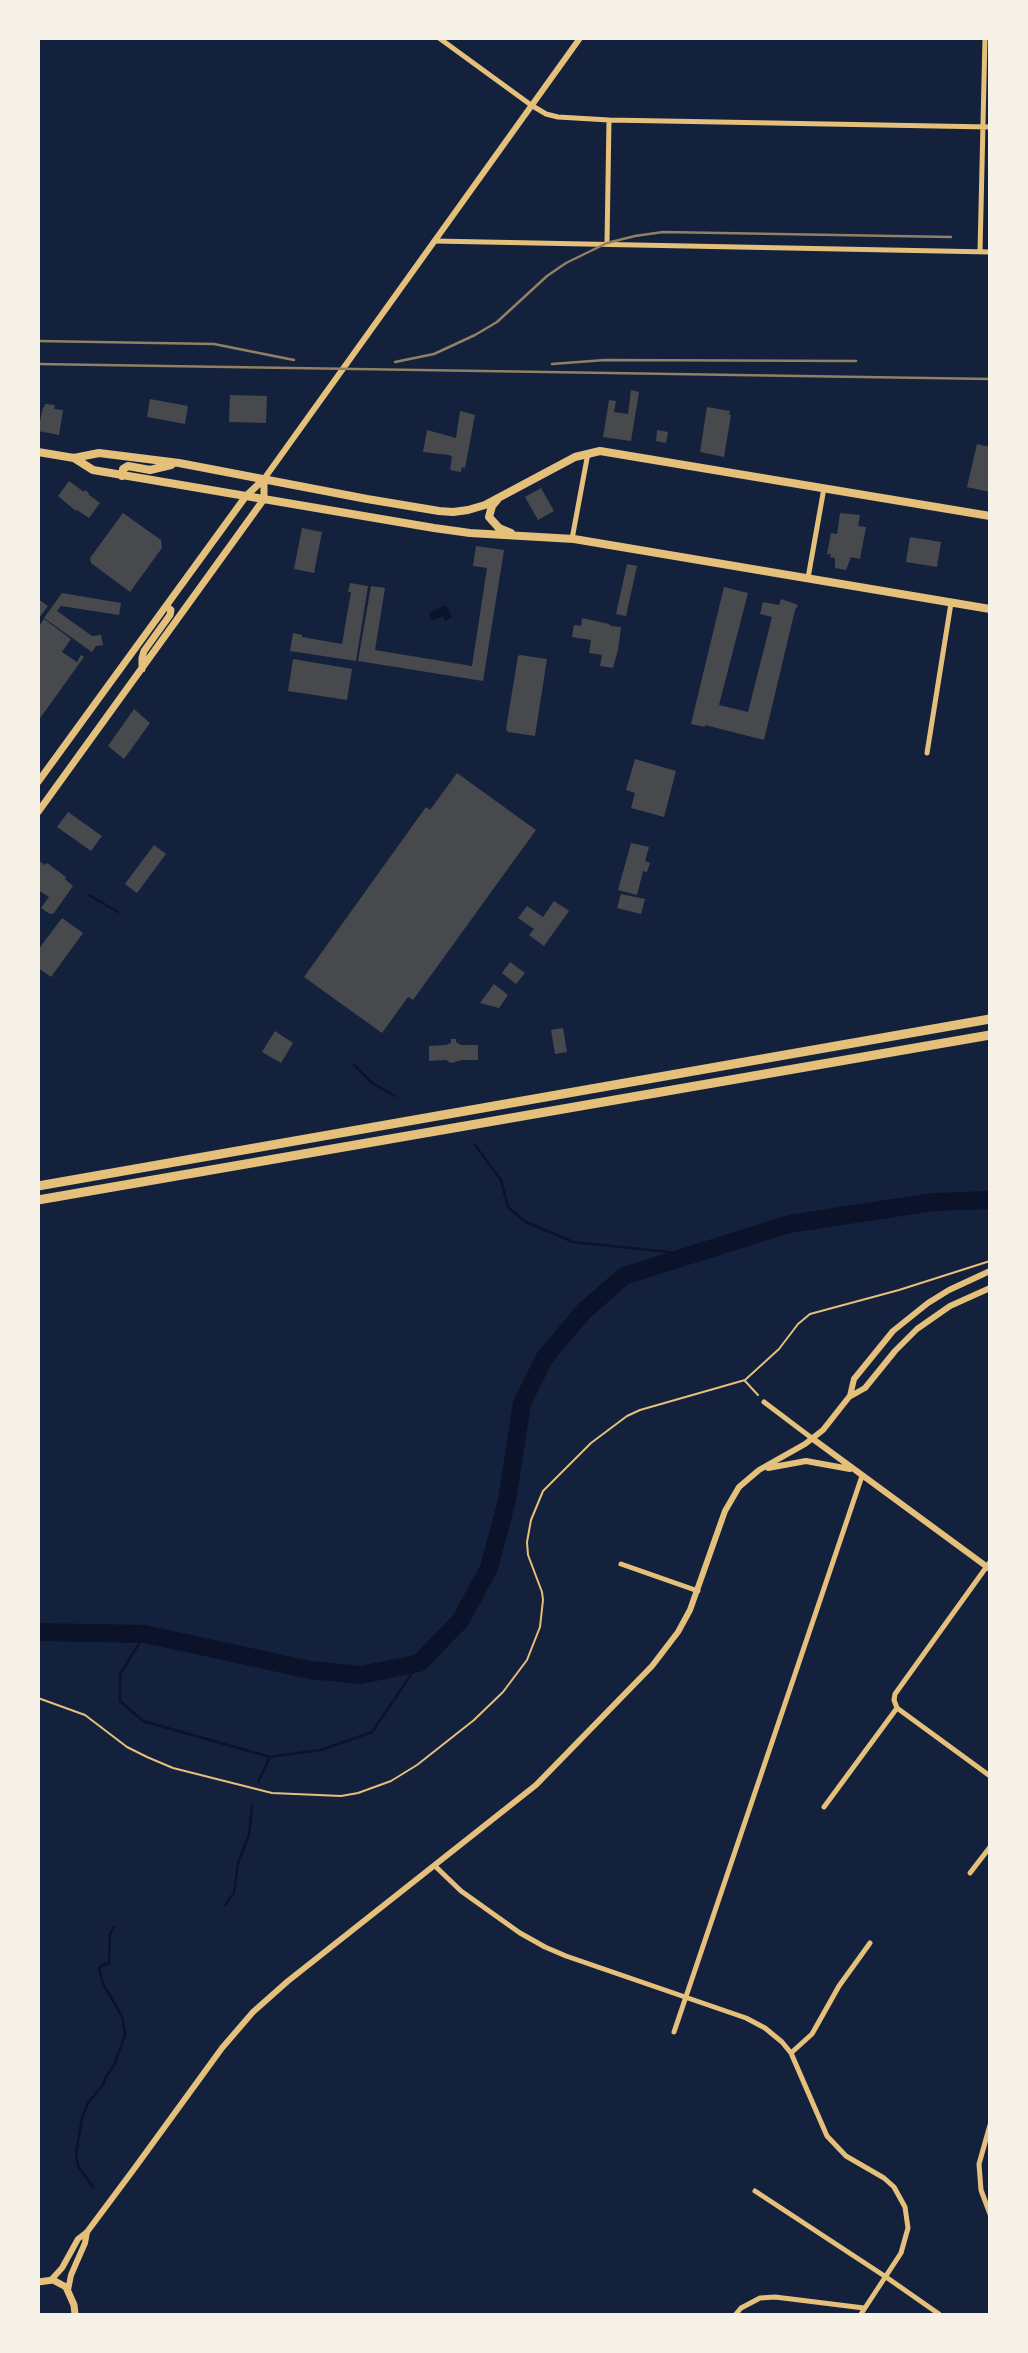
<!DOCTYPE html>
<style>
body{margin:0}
#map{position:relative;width:1028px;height:2353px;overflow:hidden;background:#14213d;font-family:Georgia,serif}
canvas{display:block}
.frame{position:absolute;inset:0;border:40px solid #f6f1e7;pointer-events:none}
</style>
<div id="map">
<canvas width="1028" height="2353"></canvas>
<div class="frame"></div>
</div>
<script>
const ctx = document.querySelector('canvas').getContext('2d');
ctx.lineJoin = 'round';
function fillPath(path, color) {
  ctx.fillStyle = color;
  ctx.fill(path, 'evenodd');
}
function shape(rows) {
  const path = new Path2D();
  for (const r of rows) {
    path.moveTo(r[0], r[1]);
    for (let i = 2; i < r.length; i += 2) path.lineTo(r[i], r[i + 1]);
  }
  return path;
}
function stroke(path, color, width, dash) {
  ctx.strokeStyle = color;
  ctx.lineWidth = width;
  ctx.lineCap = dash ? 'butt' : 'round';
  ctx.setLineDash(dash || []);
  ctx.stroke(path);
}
const water = shape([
 [446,605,452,617,445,621,443,616,432,621,429,613]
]);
const stream = shape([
 [89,895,118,912],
 [354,1065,372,1083,395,1096],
 [475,1145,501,1180,508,1207,524,1221,573,1242,669,1252,688,1257],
 [145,1634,120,1674,120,1701,143,1721,270,1757],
 [258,1782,270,1757,321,1750,372,1732,419,1663],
 [225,1905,234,1893,238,1863,249,1835,252,1806],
 [93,2187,78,2166,76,2153,82,2118,88,2103,103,2085,106,2077,114,2065,125,2035,122,2016,103,1984,99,1970,102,1965,109,1963,110,1934,114,1927]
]);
const river = shape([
 [38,1632,145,1634,310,1670,361,1675,419,1663,460,1621,489,1568,507,1500,522,1403,545,1357,584,1311,624,1276,789,1224,933,1202,990,1200]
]);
const building = shape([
 [631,390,639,392,631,441,603,437,609,400,616,401,614,412,628,414],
 [230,395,267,396,266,423,229,422],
 [150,399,188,406,185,424,147,417],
 [45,404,55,405,54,409,63,410,59,435,38,431,43,407,44,408],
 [707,407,730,411,729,415,731,415,724,457,700,452],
 [460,411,475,415,465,468,462,467,461,472,450,470,452,457,449,455,423,452,427,430,456,438],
 [657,430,668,432,666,443,656,441],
 [977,444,990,447,990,492,967,487],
 [69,481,84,492,85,490,89,493,88,494,100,503,89,518,77,510,76,511,58,496],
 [541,488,554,511,538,520,525,497],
 [123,513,161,540,162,548,130,592,91,563,90,558],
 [840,513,860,515,858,526,866,527,860,559,851,557,846,570,835,568,835,558,830,557,831,554,827,554,831,533,837,534],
 [302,528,322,532,314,573,294,569],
 [910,537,941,542,937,567,906,562],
 [476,546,504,550,483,681,358,661,371,586,385,588,375,650,472,666,487,568,473,566],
 [627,564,637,566,626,616,616,614],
 [350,583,368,586,356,661,290,651,293,633,302,635,302,637,342,644,351,592,348,592],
 [724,587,748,593,719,705,748,712,772,617,760,614,763,602,779,605,781,599,798,605,795,610,764,740,705,725,705,727,691,724],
 [62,593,121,603,119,615,61,606,57,611,92,636,101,635,103,645,96,646,92,652,44,618],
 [38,599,48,606,38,619],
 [582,618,609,624,611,626,621,627,618,650,613,668,600,666,602,655,589,653,591,640,572,637,574,625,581,626],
 [44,619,71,639,62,652,77,662,81,655,84,657,38,721,38,628],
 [520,655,547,659,535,736,508,732,506,729,518,656],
 [293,659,352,669,347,700,288,691],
 [134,709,150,723,124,759,108,746],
 [635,759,676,771,664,817,631,808,635,793,626,790],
 [457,773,536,830,413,1000,408,997,382,1033,304,977,426,807,430,810],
 [68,812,102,836,91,851,57,827],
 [631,843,649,847,645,861,650,863,647,872,643,871,637,895,618,890],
 [154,845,166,854,137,893,125,884],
 [38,860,45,865,47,863,66,877,65,879,73,886,54,913,50,914,41,908,49,897,38,890],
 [621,894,645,899,641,914,617,908],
 [554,901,569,911,544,946,529,935,534,929,518,918,527,906,543,917],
 [62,918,83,933,51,977,38,968,38,950],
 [510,962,525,973,516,984,502,973],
 [494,984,508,995,499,1008,480,1003],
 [563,1028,567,1052,555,1054,551,1030],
 [275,1031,293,1043,281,1063,262,1052],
 [451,1039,456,1039,456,1042,461,1045,478,1045,478,1060,462,1060,451,1063,446,1060,429,1061,429,1046,446,1045,451,1043]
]);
const path = shape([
 [745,1381,758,1395],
 [38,1698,85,1715,127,1747,147,1757,173,1768,272,1793,341,1796,358,1793,391,1781,417,1765,474,1720,503,1692,527,1660,540,1627,543,1600,542,1592,528,1555,527,1542,531,1520,543,1491,591,1443,627,1416,640,1410,745,1380,779,1349,798,1324,810,1314,899,1290,990,1261]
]);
const minor = shape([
 [439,38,531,105,546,114,558,117,609,120,990,127],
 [434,241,990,252],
 [607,243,609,120],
 [980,252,985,38],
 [572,539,588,453],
 [808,578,824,488],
 [927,753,951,603],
 [764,1402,813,1439],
 [990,1562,895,1694,894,1700,897,1708,990,1776],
 [621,1564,698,1591],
 [824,1807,897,1708],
 [435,1866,461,1891,520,1933,545,1947,566,1956,746,2018,765,2028,782,2042,791,2053,827,2136,846,2156,884,2178,894,2187,905,2207,908,2228,901,2253,861,2314],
 [970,1873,990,1847],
 [674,2032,862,1476],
 [791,2053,812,2034,839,1986,870,1943],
 [990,2125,979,2164,981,2190,990,2214],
 [755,2191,886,2277,939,2314],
 [736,2314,741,2308,760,2298,775,2297,864,2308]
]);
const tertiary = shape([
 [264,479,580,38],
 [850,1396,854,1379,893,1331,928,1303,949,1290,990,1271],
 [813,1439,990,1569],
 [768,1468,806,1461,850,1469],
 [51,2280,62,2268,78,2239,87,2232,134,2169,222,2048,253,2012,288,1981,536,1785,652,1666,678,1632,690,1610,725,1511,739,1487,759,1470,805,1444,823,1430,849,1397,865,1388,895,1351,917,1329,950,1306,990,1288],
 [68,2290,71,2275,85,2243,87,2232]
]);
const secondary = shape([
 [142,669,142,658,144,651,170,615,171,610,166,606],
 [38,782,246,496,264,479],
 [38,812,264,499,264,479],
 [38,2282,53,2280,66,2287,74,2305,75,2314]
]);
const primary = shape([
 [38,452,74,458,99,453,179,463,367,499,439,511,453,512,468,510,485,505,575,457,600,451,990,516],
 [74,458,93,470,434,528,470,533,574,539,990,609],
 [122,476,123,469,128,466,150,470,171,465],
 [497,500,492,506,489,517,499,528,511,533]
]);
const motorway = shape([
 [38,1186,990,1019],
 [38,1200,990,1035]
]);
const rail = shape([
 [38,341,214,344,294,360],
 [395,362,434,354,475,335,497,322,547,276,566,263,607,243,635,236,663,232,951,237],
 [38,364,990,379],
 [552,364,605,360,856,361]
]);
fillPath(water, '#0b132b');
stroke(stream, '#0b132b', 2.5);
stroke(river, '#0b132b', 18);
fillPath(building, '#48494c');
stroke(path, '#e5c07b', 2);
stroke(minor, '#e5c07b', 5);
stroke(tertiary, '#e5c07b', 6);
stroke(secondary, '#e5c07b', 7);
stroke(primary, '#e5c07b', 8);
stroke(motorway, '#e5c07b', 9);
stroke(rail, '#918062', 2.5);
</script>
